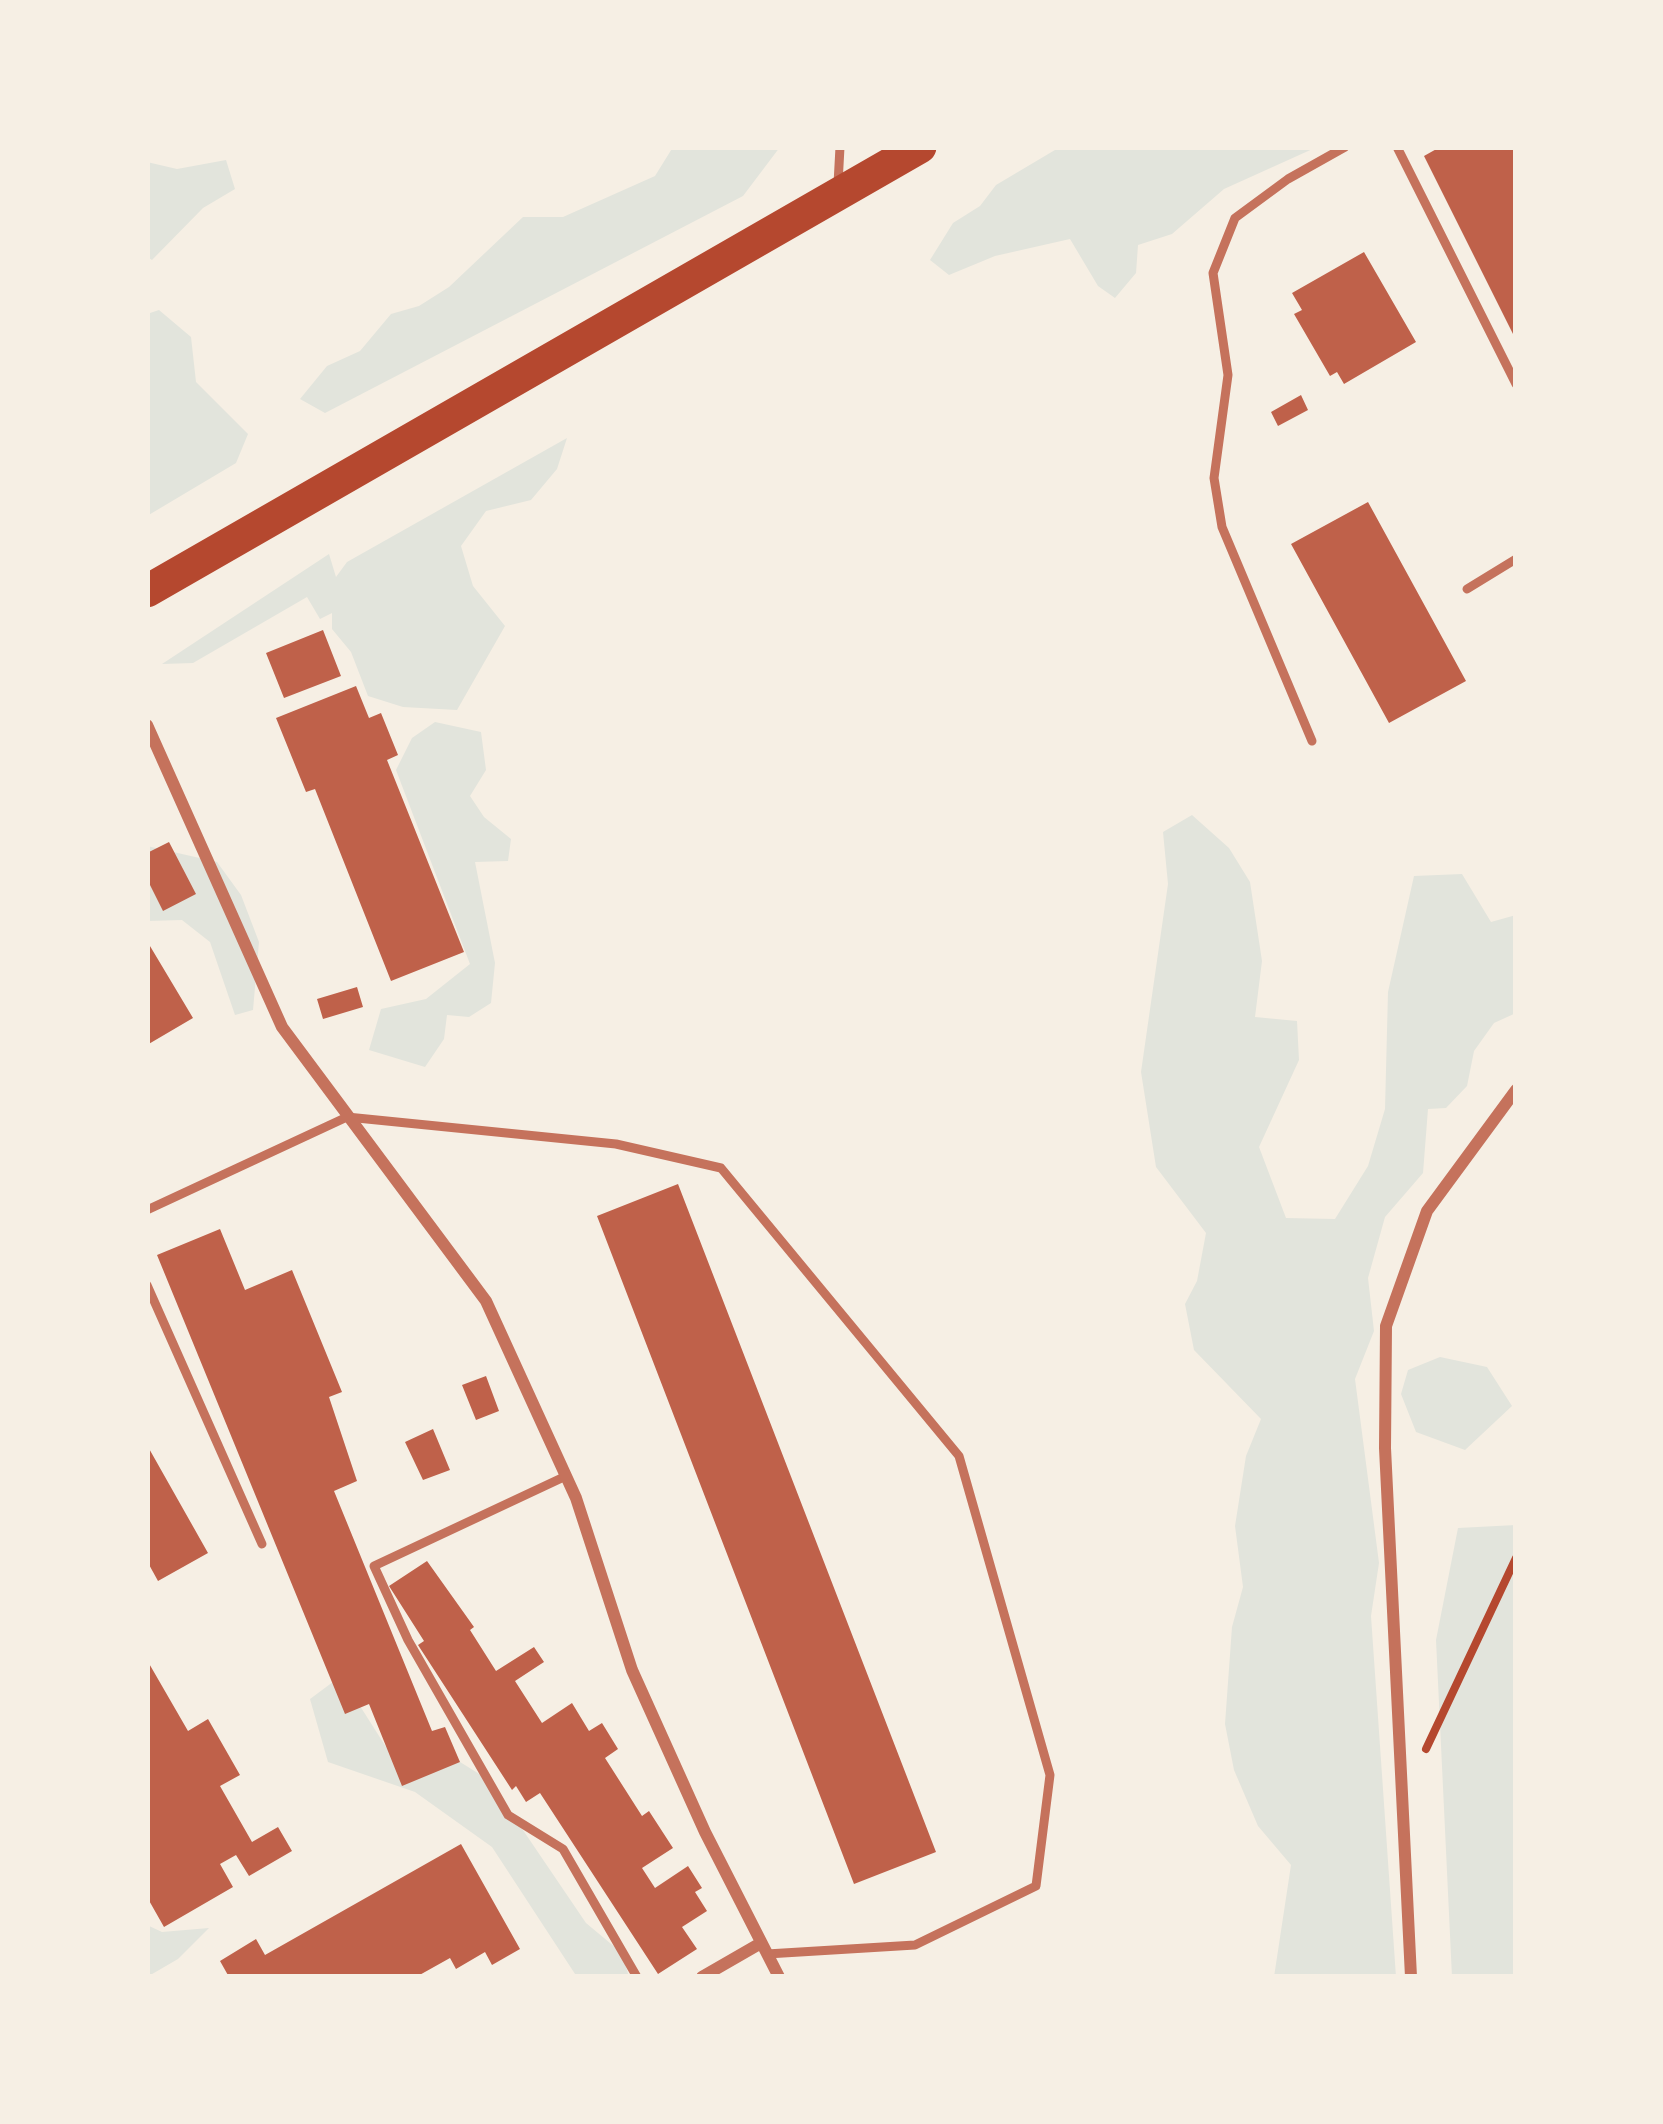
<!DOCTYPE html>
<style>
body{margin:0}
#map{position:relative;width:1663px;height:2124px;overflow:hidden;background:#f6efe4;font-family:Manrope,sans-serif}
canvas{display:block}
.frame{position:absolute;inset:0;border:150px solid #f6efe4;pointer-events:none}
</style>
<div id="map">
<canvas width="1663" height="2124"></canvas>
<div class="frame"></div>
</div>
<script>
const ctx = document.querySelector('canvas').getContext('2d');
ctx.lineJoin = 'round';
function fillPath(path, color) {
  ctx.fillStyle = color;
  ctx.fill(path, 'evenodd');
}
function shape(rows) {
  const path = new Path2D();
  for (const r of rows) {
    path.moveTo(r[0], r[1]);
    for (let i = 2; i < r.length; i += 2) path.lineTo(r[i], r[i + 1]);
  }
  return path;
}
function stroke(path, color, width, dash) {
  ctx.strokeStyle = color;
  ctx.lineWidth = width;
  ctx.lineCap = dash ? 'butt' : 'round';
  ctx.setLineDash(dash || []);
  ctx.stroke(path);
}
const green = shape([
 [673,147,780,147,743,196,325,413,300,399,327,366,360,351,391,314,419,306,449,287,523,217,563,217,655,176],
 [1060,147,1317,147,1224,189,1172,234,1138,245,1136,273,1115,298,1098,286,1070,239,995,256,949,275,930,260,953,223,980,206,996,185],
 [226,160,235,189,203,208,152,260,147,257,147,162,177,169],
 [159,310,191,337,196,382,248,434,236,463,147,516,147,314],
 [567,438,557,469,531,500,486,511,461,546,473,586,505,626,457,710,403,707,368,696,351,652,332,629,332,613,320,619,307,597,193,663,162,664,329,554,336,577,347,562],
 [435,722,481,732,486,770,470,796,484,817,511,839,508,861,475,862,495,963,491,1003,469,1017,447,1015,444,1039,425,1067,369,1050,381,1009,426,999,470,964,396,770,412,738],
 [1192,815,1229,848,1250,882,1262,961,1255,1017,1297,1021,1299,1060,1259,1147,1286,1218,1335,1219,1368,1166,1385,1109,1388,992,1414,876,1462,874,1491,922,1516,915,1516,1013,1494,1023,1474,1051,1467,1086,1446,1108,1428,1109,1423,1173,1385,1217,1368,1278,1374,1331,1355,1379,1379,1563,1371,1616,1396,1977,1274,1977,1291,1865,1258,1826,1234,1770,1225,1724,1232,1627,1243,1587,1235,1526,1246,1456,1261,1419,1194,1350,1185,1304,1197,1281,1206,1233,1156,1167,1141,1072,1168,884,1163,832],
 [147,846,217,862,241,895,259,942,253,1010,235,1015,210,942,182,920,147,921],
 [1440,1357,1487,1367,1512,1406,1465,1450,1416,1432,1401,1394,1408,1370],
 [1516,1525,1516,1977,1452,1977,1436,1640,1458,1528],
 [341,1676,386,1747,402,1759,460,1762,489,1780,586,1923,622,1953,629,1977,577,1977,492,1847,415,1792,328,1762,310,1699],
 [147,1925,162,1932,209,1928,178,1959,147,1977]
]);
const building = shape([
 [1440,147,1516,147,1516,340,1424,156],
 [1364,252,1416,342,1344,384,1337,372,1330,376,1294,314,1302,310,1292,293],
 [1301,395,1308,410,1278,426,1271,412],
 [1368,502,1466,681,1389,723,1291,544],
 [323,630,341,676,284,698,266,653],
 [356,686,369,718,381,713,398,755,387,760,464,952,391,981,315,789,306,792,276,718],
 [169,842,196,894,163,911,147,879,147,853],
 [147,941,193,1018,147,1045],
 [357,987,363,1007,323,1019,317,999],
 [678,1184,936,1852,854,1884,597,1216],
 [220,1229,245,1290,292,1270,342,1392,329,1397,357,1481,334,1491,432,1731,445,1727,460,1762,402,1786,369,1704,345,1714,157,1255],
 [486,1376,499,1411,476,1420,462,1385],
 [433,1429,450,1470,423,1480,405,1442],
 [147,1445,208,1553,158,1581,147,1561],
 [427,1561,474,1627,470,1630,496,1671,534,1647,544,1662,515,1681,542,1723,572,1703,589,1731,602,1723,618,1749,605,1758,642,1816,649,1811,673,1848,642,1868,655,1888,688,1866,702,1888,695,1892,707,1911,682,1927,697,1949,658,1974,540,1793,526,1802,516,1786,512,1790,418,1645,424,1641,389,1586],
 [147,1660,188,1731,208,1719,240,1775,220,1786,252,1842,278,1827,292,1851,249,1876,236,1855,220,1864,233,1887,164,1927,147,1897],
 [461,1844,520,1949,492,1965,485,1952,456,1969,450,1958,416,1977,229,1977,220,1961,256,1939,265,1955]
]);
const path = shape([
 [1426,1749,1516,1558]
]);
const service = shape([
 [1397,147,1516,384],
 [838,184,840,147],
 [1467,589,1516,559],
 [1312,741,1222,527,1214,478,1228,375,1213,273,1235,218,1288,179,1345,147],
 [147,1210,347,1117,616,1144,721,1168,959,1456,1050,1775,1036,1886,915,1945,767,1954],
 [147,1285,262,1544],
 [566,1476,374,1566,408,1640,508,1815,563,1849,637,1977]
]);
const minor = shape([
 [147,725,282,1027,486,1301,576,1498,632,1670,705,1832,779,1977],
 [702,1977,761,1943],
 [1411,1977,1385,1448,1386,1326,1427,1211,1516,1090]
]);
const trunk = shape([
 [147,591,920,147]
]);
fillPath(green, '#e2e4dc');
fillPath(building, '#bf614a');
stroke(path, '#b5482f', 8);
stroke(service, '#c5725c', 9);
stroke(minor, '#c5725c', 12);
stroke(trunk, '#b5482f', 33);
</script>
